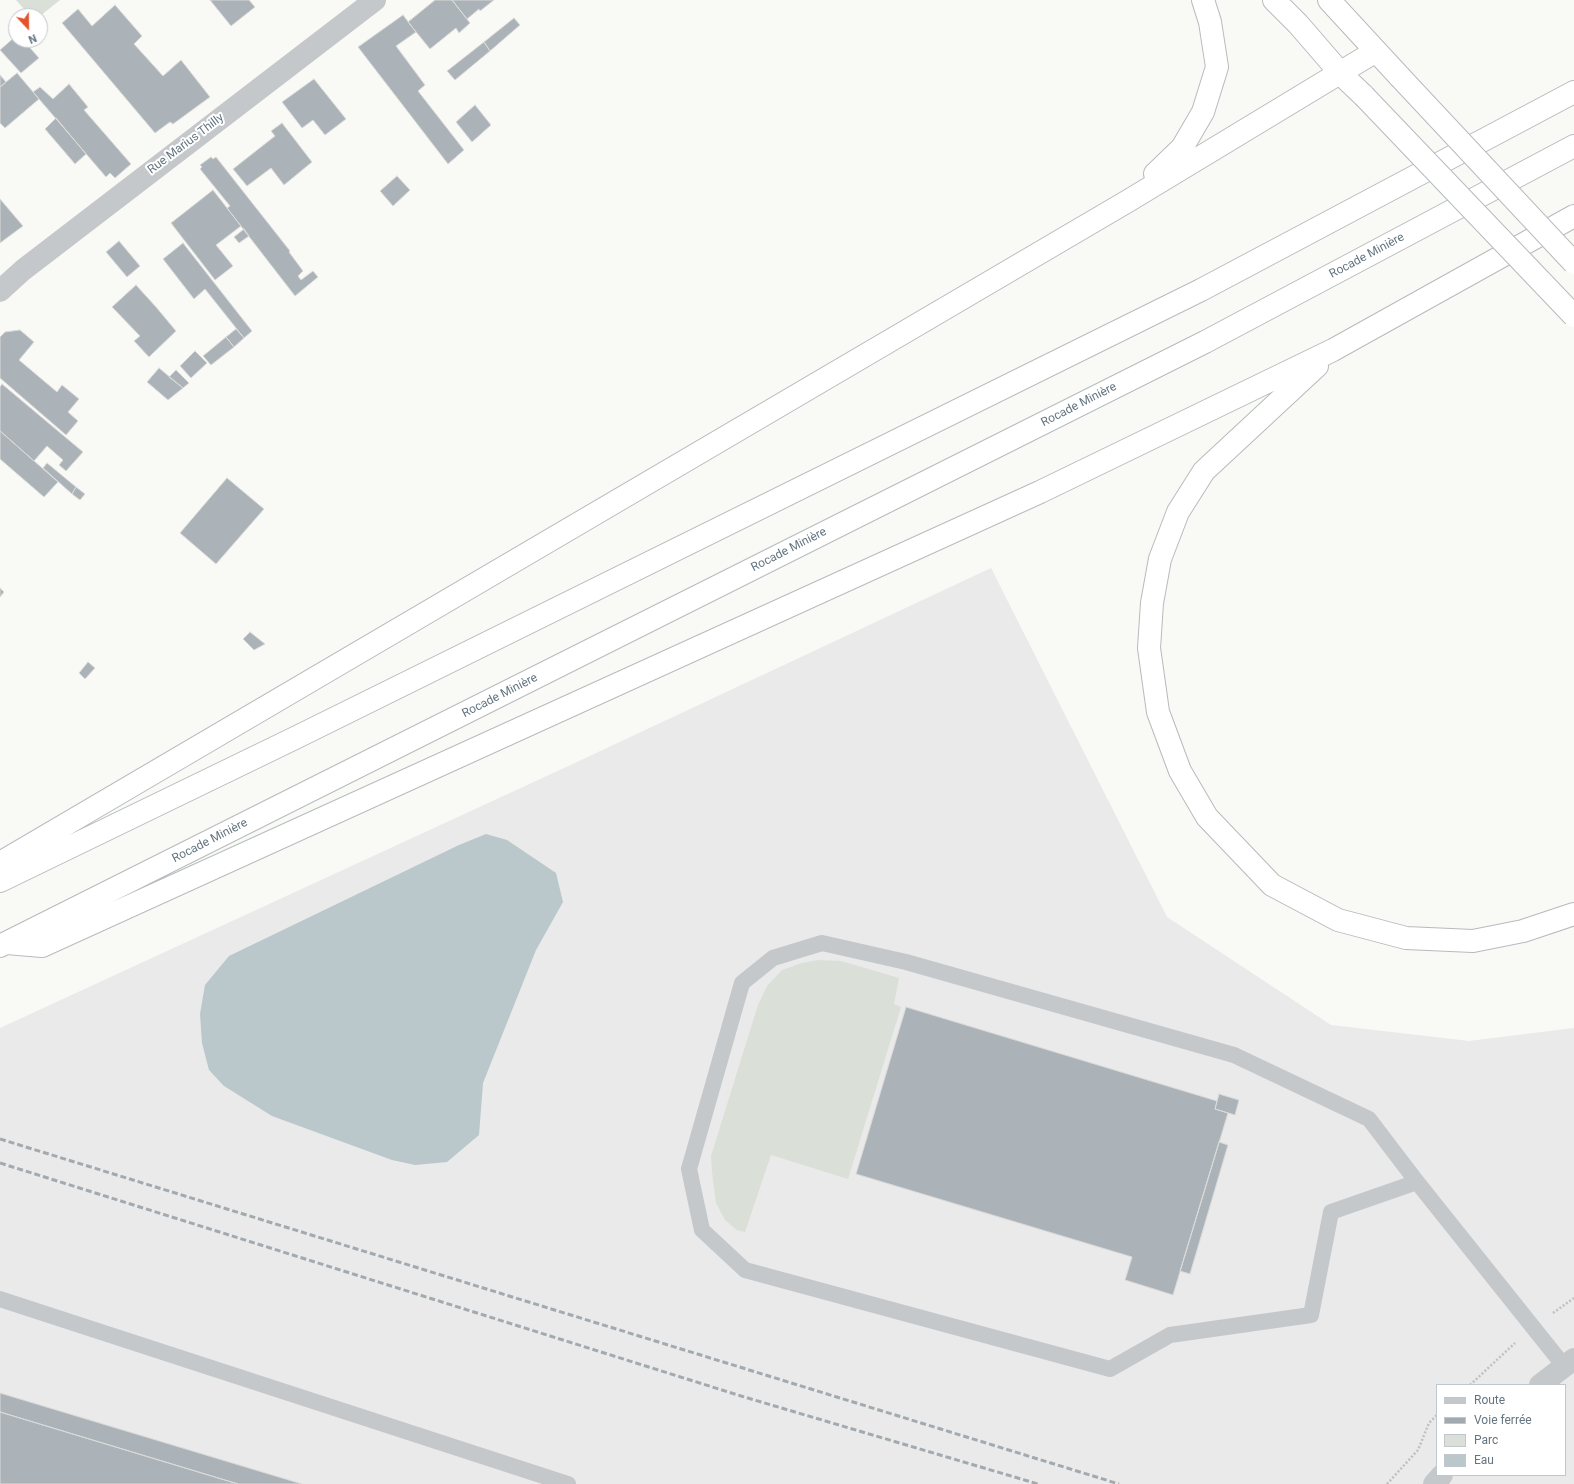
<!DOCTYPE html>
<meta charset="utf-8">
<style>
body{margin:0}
#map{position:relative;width:1574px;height:1484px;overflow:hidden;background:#f9f9f6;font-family:Roboto,sans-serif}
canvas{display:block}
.legend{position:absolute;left:1436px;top:1384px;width:130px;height:92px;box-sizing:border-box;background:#fff;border:1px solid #c1c8cd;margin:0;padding:5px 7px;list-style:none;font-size:12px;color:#647581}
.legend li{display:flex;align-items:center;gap:8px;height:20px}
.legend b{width:20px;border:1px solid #c1c8cd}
.north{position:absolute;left:8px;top:8px;width:40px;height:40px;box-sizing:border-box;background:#fff;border:1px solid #c1c8cd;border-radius:50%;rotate:158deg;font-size:11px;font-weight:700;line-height:16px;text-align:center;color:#647581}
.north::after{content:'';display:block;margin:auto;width:14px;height:18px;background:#e4532b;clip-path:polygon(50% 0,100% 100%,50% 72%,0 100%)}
</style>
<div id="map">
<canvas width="1574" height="1484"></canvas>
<ul class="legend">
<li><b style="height:5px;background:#c4c8cb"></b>Route</li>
<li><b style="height:5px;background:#a3aaaf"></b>Voie ferrée</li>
<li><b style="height:11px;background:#dae0d7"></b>Parc</li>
<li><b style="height:11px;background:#bac7cb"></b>Eau</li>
</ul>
<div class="north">N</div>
</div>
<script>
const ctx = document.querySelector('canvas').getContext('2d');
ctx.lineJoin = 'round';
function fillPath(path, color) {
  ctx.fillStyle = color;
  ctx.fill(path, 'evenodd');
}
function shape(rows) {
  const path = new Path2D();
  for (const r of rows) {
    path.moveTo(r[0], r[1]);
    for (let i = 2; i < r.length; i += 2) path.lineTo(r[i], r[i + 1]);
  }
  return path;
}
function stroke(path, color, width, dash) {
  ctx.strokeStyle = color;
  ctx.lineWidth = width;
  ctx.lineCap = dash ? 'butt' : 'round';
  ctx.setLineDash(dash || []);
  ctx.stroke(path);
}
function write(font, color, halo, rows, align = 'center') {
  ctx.font = font + ' Roboto,sans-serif';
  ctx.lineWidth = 4;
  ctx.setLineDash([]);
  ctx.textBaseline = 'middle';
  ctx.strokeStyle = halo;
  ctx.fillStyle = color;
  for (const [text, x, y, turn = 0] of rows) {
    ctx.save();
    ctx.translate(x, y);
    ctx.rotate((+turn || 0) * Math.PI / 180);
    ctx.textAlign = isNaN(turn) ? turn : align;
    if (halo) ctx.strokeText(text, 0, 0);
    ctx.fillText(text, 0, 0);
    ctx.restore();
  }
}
const built = shape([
 [991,568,1167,917,1331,1025,1469,1041,1574,1028,1574,1484,0,1484,0,1028,562,769],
 [1437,1385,1565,1385,1565,1475,1437,1475]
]);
const green = shape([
 [16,0,60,0,40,16,30,16],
 [818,960,841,961,899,978,894,1004,901,1007,848,1179,771,1155,745,1232,737,1230,725,1220,716,1203,712,1172,711,1156,758,1005,767,986,782,970,802,963]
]);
const water = shape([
 [486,834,507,840,556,873,563,902,536,950,483,1083,479,1135,447,1162,415,1165,392,1160,272,1116,224,1086,209,1070,202,1043,200,1014,205,985,229,956,459,845]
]);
const building = shape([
 [210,0,249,0,255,7,231,26,210,0],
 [435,0,452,0,470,23,459,33,456,28,430,49,408,22,435,0],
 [452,0,494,0,480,11,479,9,467,19,452,0],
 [115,5,142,36,134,44,163,76,181,60,210,97,173,124,170,122,155,133,62,23,78,9,92,26,115,5],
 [403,15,416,32,396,46,425,85,418,91,464,150,448,164,358,47,403,15],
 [514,18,520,25,490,51,484,42,514,18],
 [16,36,16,40,23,40,39,58,21,73,0,50,16,36],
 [484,42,490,51,455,80,447,71,484,42],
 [17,73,39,99,5,128,0,123,0,87,17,73],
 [0,75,6,82,0,87,0,75],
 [314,79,346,119,325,135,313,120,302,128,282,102,314,79],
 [69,84,88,107,84,110,131,164,115,178,110,173,106,177,33,92,40,87,53,99,69,84],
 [475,105,491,125,472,142,456,122,475,105],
 [56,118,86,154,75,164,45,129,56,118],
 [282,123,312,162,284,185,271,168,247,186,233,169,275,136,271,131,282,123],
 [211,157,213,159,216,157,290,251,289,252,303,271,298,276,301,280,313,271,318,277,295,296,227,208,230,206,200,169,202,167,200,165,211,157],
 [397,176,410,190,393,206,380,191,397,176],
 [213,190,241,226,216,245,233,266,215,280,171,223,213,190],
 [0,199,23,226,0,243,0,199],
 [244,229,249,236,239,243,234,237,244,229],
 [119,241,140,266,127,277,106,252,119,241],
 [183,243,252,331,244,338,205,289,194,299,163,259,183,243],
 [136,285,156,307,176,331,149,357,134,341,140,336,112,307,136,285],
 [236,329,244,338,234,347,226,337,236,329],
 [20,330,34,342,19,360,57,392,62,385,79,399,68,412,78,421,66,435,0,378,0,337,5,332,20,330],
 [226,337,234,347,211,365,203,356,226,337],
 [195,351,207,363,191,378,180,366,195,351],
 [159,368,183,388,168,400,147,382,159,368],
 [176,370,189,383,183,388,169,377,176,370],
 [2,384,83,452,66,471,59,465,63,460,47,446,34,461,0,431,0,387,2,384],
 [0,431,58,482,44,497,0,459,0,431],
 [47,463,76,487,72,494,43,468,47,463],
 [227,478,264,509,216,564,180,533,227,478],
 [76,487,85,494,80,500,72,494,76,487],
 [0,588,4,592,0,597,0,588],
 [250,632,265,644,254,650,243,639,250,632],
 [88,662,95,668,85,679,79,673,88,662],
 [906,1007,1217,1101,1215,1109,1228,1113,1173,1295,1125,1280,1132,1257,856,1174,906,1007],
 [1219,1094,1239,1100,1235,1115,1215,1109,1219,1094],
 [1219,1142,1228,1145,1190,1274,1180,1271,1219,1142],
 [0,1393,302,1484,238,1484,0,1412,0,1393],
 [0,1412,238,1484,0,1484,0,1412]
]);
const path = shape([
 [1553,1313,1574,1298],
 [1470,1385,1515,1343],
 [1387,1484,1418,1450,1429,1423,1437,1415]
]);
const lane = shape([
 [1417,1182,1331,1212,1311,1315,1170,1335,1110,1369,745,1270,702,1230,689,1169,742,983,773,958,822,943,906,962,1234,1055,1369,1119,1417,1182,1564,1366],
 [0,1299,568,1484]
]);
const street = shape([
 [0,291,23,270,375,0],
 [1540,1385,1574,1359],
 [1434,1484,1442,1475]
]);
const highway = shape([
 [1274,0,1298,24,1343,76,1364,96],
 [1329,0,1400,77],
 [1155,174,1182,148,1203,112,1217,67,1210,22,1203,0],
 [1317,366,1204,471,1178,512,1160,559,1152,603,1149,648,1158,712,1180,771,1207,817,1272,885,1338,920,1406,938,1473,941,1523,931,1574,914],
 [0,863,1128,201,1376,51],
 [0,881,297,737,1201,290,1574,92],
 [7,943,42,946,1040,492,1333,350,1574,216],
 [0,946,1205,342,1574,146]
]);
const rail = shape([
 [0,1139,1119,1484],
 [0,1163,741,1396,1038,1484]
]);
const highwayBridge = shape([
 [1400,77,1574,263],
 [1364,96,1574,316]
]);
const streetNames = [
 ["Rue Marius Thilly",186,144,-37],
 ["Rocade Minière",1367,256,-28],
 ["Rocade Minière",1079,405,-27],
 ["Rocade Minière",789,550,-27],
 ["Rocade Minière",500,696,-27],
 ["Rocade Minière",210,841,-27]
];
fillPath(built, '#e9eae9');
fillPath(green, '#dae0d7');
fillPath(water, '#bac7cb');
fillPath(building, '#abb3b9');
stroke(building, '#dadad8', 1);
stroke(highway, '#b7bbbe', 24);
stroke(path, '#bec1c3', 2.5, [2, 2]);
stroke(lane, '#c4c8cb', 16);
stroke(street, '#c4c8cb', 22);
stroke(highway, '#fff', 22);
stroke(rail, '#a3aaaf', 3, [6, 3]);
stroke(highwayBridge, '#b7bbbe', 24, []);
stroke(highwayBridge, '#fff', 22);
write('12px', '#647581', '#fff', streetNames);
</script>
